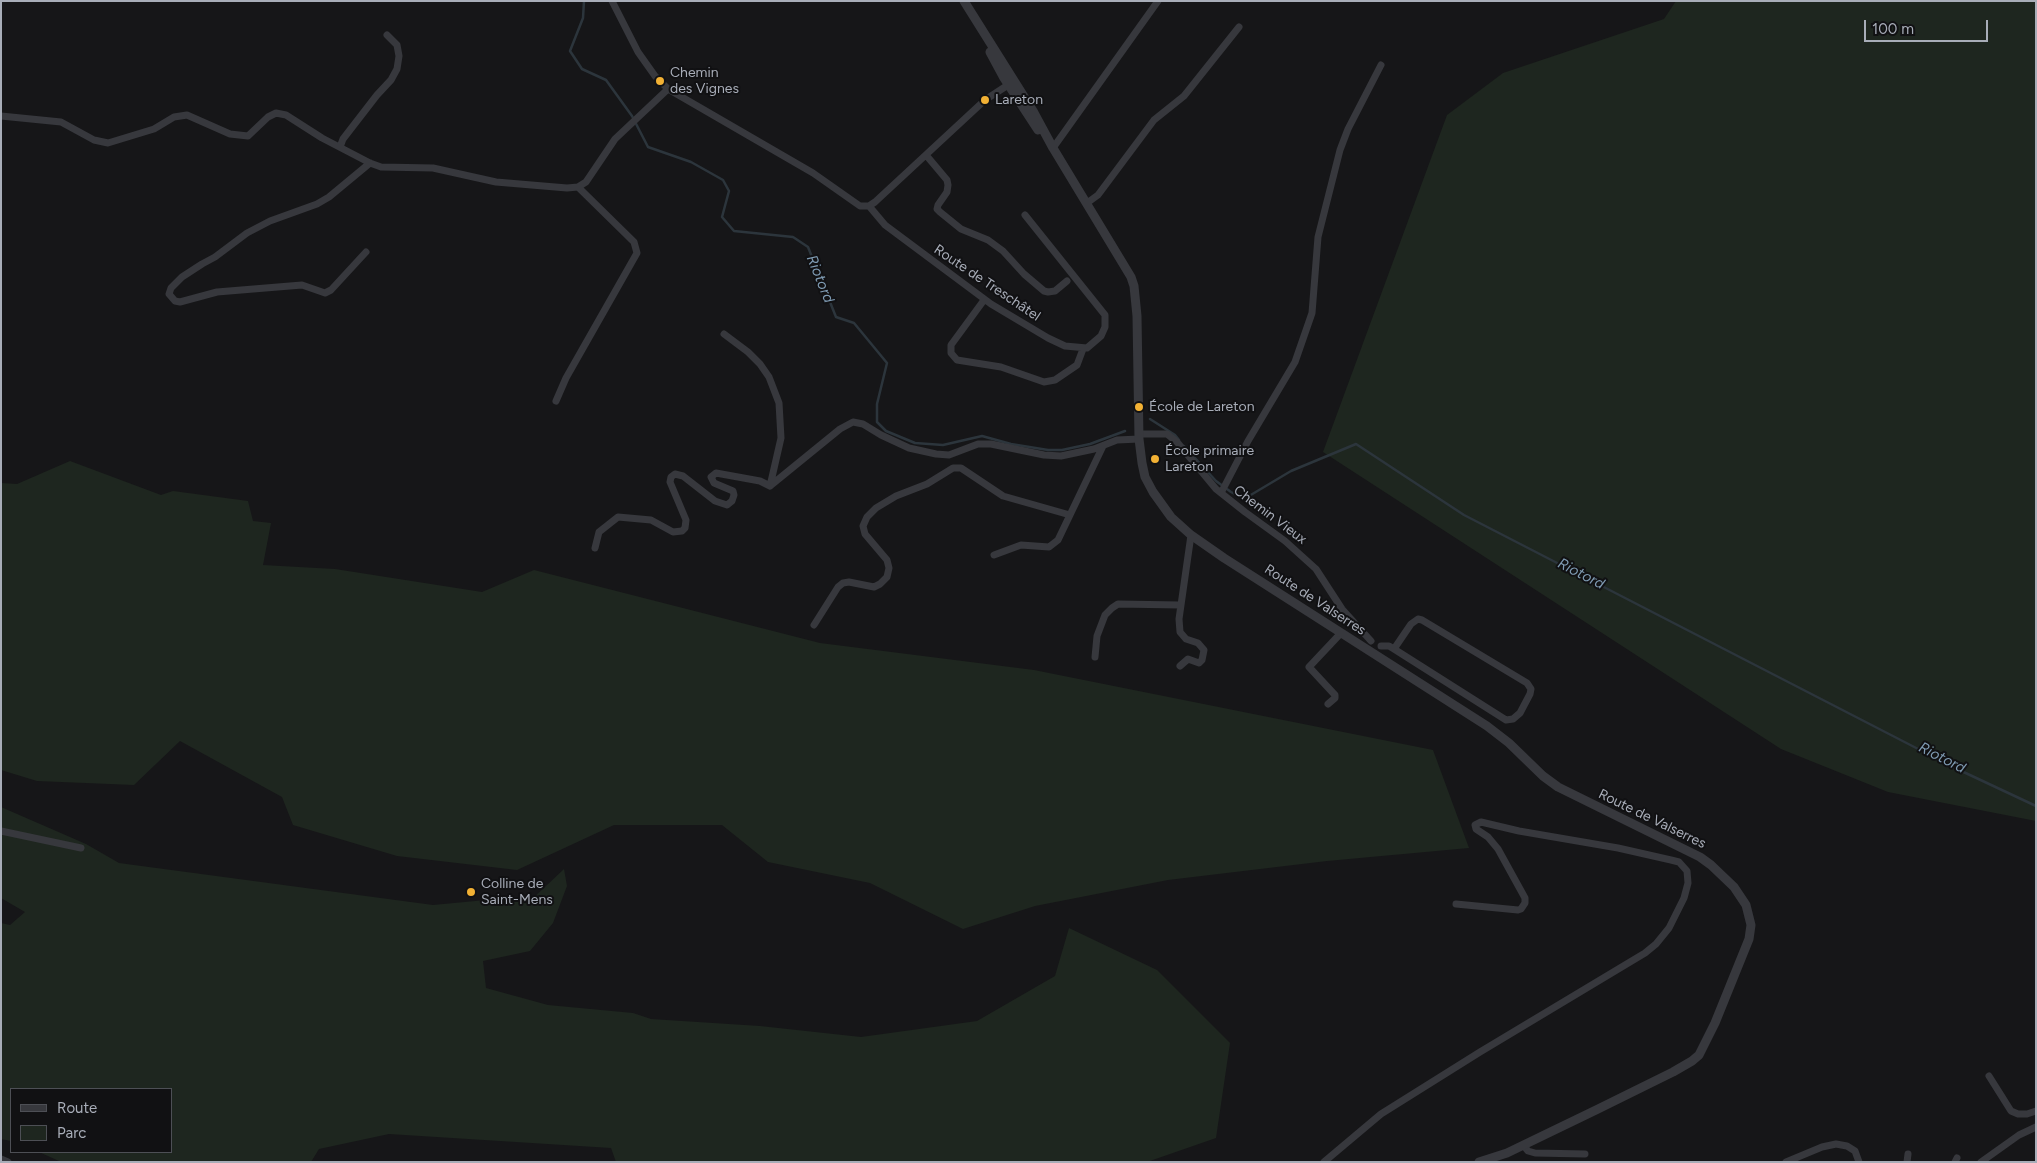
<!DOCTYPE html>
<meta charset="utf-8">
<style>
body{margin:0}
#map{position:relative;width:2037px;height:1163px;overflow:hidden;background:#161618;font-family:Figtree,sans-serif}
canvas{display:block}
.frame{position:absolute;inset:0;border:2px solid #a8adb8;pointer-events:none}
.legend{position:absolute;left:10px;top:1088px;width:162px;height:65px;box-sizing:border-box;background:#111113;border:1px solid #4d4f55;margin:0;padding:6px 9px;list-style:none;font-size:15px;color:#a8adb8}
.legend li{display:flex;align-items:center;gap:10px;height:25px}
.legend b{width:25px;border:1px solid #4d4f55}
.scale{position:absolute;left:1864px;top:20px;width:124px;height:22px;box-sizing:border-box;border:2px solid #a8adb8;border-top:0;padding-left:6px;font-size:15px;line-height:18px;white-space:nowrap;color:#a8adb8;-webkit-text-stroke:4px #111113;paint-order:stroke}
</style>
<div id="map">
<canvas width="2037" height="1163"></canvas>
<div class="frame"></div>
<ul class="legend">
<li><b style="height:6px;background:#37383d"></b>Route</li>
<li><b style="height:14px;background:#1e261f"></b>Parc</li>
</ul>
<div class="scale">100 m</div>
</div>
<script>
const ctx = document.querySelector('canvas').getContext('2d');
ctx.lineJoin = 'round';
function fillPath(path, color) {
  ctx.fillStyle = color;
  ctx.fill(path, 'evenodd');
}
function shape(rows) {
  const path = new Path2D();
  for (const r of rows) {
    path.moveTo(r[0], r[1]);
    for (let i = 2; i < r.length; i += 2) path.lineTo(r[i], r[i + 1]);
  }
  return path;
}
function stroke(path, color, width, dash) {
  ctx.strokeStyle = color;
  ctx.lineWidth = width;
  ctx.lineCap = dash ? 'butt' : 'round';
  ctx.setLineDash(dash || []);
  ctx.stroke(path);
}
function write(font, color, halo, rows, align = 'center') {
  ctx.font = font + ' Figtree,sans-serif';
  ctx.lineWidth = 4;
  ctx.setLineDash([]);
  ctx.textBaseline = 'middle';
  ctx.strokeStyle = halo;
  ctx.fillStyle = color;
  for (const [text, x, y, turn = 0] of rows) {
    ctx.save();
    ctx.translate(x, y);
    ctx.rotate((+turn || 0) * Math.PI / 180);
    ctx.textAlign = isNaN(turn) ? turn : align;
    if (halo) ctx.strokeText(text, 0, 0);
    ctx.fillText(text, 0, 0);
    ctx.restore();
  }
}
const green = shape([
 [1676,1,2036,1,2036,821,1888,792,1781,749,1323,452,1447,115,1503,73,1664,19],
 [70,461,161,495,173,491,248,501,253,521,271,523,263,565,335,569,482,592,534,570,820,643,1034,670,1433,750,1469,848,1327,861,1168,880,1035,906,963,929,870,883,768,862,722,825,614,825,517,870,397,856,293,825,282,797,180,741,134,785,37,781,1,770,1,483,17,484],
 [1,807,86,844,119,863,433,905,507,898,529,902,564,869,567,886,553,923,530,951,483,961,486,988,548,1005,633,1013,651,1019,760,1026,861,1037,977,1021,1055,976,1069,928,1157,970,1230,1043,1216,1138,1147,1162,616,1162,611,1148,389,1134,319,1149,311,1162,59,1161,39,1152,171,1152,171,1089,11,1089,11,1141,1,1139,1,923,10,925,25,912,1,898]
]);
const stream = shape([
 [584,1,583,18,570,51,582,69,606,80,632,116,648,147,691,162,723,180,729,191,722,217,734,231,793,237,808,247,836,317,854,323,887,363,877,404,877,422,886,431,915,443,943,445,982,436,1011,444,1048,450,1062,450,1090,444,1125,431],
 [1150,419,1175,435,1179,440],
 [1184,446,1216,481,1231,492,1244,499,1291,471,1356,444,1464,515,1955,768,2036,806]
]);
const minor = shape([
 [612,1,638,52,655,76,668,89,813,173,860,206,869,206,875,202,985,100,1008,85],
 [1,116,61,122,94,140,108,143,154,129,174,117,187,115,230,134,248,136,268,117,276,113,286,115,322,138,370,163,381,167,433,168,496,182,567,188,578,187,586,182,615,139,668,89],
 [340,147,343,139,377,95,391,80,397,69,399,56,397,45,387,35],
 [1053,148,1158,1],
 [926,155,947,180,948,185,947,192,938,205,937,209,940,212,961,229,988,240,1003,251,1024,274,1044,291,1048,292,1055,291,1067,281],
 [1087,203,1098,195,1154,120,1184,96,1239,27],
 [869,206,885,225,991,304,1048,338,1065,346,1087,348,1101,336,1105,327,1105,315,1025,215],
 [366,252,331,290,325,293,302,285,217,292,180,302,175,301,169,294,171,288,182,277,202,264,215,257,247,233,270,221,317,204,329,197,370,163],
 [984,300,951,345,951,353,957,360,1001,367,1044,382,1055,380,1077,365,1083,349],
 [724,334,748,352,760,364,769,377,779,403,781,438,770,486],
 [556,401,566,378,637,253,634,242,578,187],
 [1139,434,1167,434,1177,442,1216,489,1245,512,1285,541,1316,569,1342,609,1371,641],
 [770,486,840,429,853,422,863,424,881,435,909,448,936,454,949,455,978,444,991,444,1044,455,1061,456,1094,449,1117,440,1139,439],
 [1221,493,1248,441,1295,362,1312,313,1318,237,1340,150,1348,129,1381,65],
 [595,548,599,532,618,517,651,520,673,532,682,531,685,528,686,520,670,482,671,477,675,474,683,476,715,501,727,505,732,501,734,495,733,491,714,483,711,477,716,473,760,481,770,486],
 [994,555,1021,545,1049,547,1058,540,1103,446],
 [814,625,838,587,843,583,849,582,874,587,880,584,887,577,889,568,887,560,865,534,863,526,867,517,876,508,896,496,927,484,953,468,961,468,1003,496,1070,515],
 [1381,646,1389,646,1394,649,1506,720,1513,719,1520,713,1530,694,1531,689,1527,683,1422,620,1418,619,1411,624,1394,649],
 [1095,657,1097,636,1105,615,1112,608,1118,604,1180,605],
 [1180,666,1188,659,1199,663,1202,660,1204,650,1198,643,1186,639,1180,632,1179,619,1191,535],
 [1328,704,1335,698,1335,695,1309,667,1341,633],
 [1,831,81,848],
 [1989,1076,2011,1111,2018,1114,2027,1114,2036,1111],
 [1523,1145,1528,1151,1535,1153,1585,1154],
 [1,1159,8,1162],
 [1324,1162,1381,1114,1480,1052,1645,953,1656,944,1669,928,1684,898,1688,883,1687,871,1679,862,1671,860,1618,848,1519,831,1481,822,1475,825,1476,829,1488,837,1498,849,1525,898,1525,903,1521,909,1518,910,1456,904],
 [1786,1162,1822,1147,1836,1144,1847,1146,1855,1151,1859,1162],
 [1907,1162,1908,1154],
 [1955,1162,1957,1158],
 [1981,1162,2019,1135,2036,1127]
]);
const tertiary = shape([
 [964,1,1033,111,1053,148,1131,277,1134,286,1137,316,1139,439,1142,463,1145,477,1153,492,1171,517,1191,535,1224,558,1487,726,1509,743,1543,776,1558,787,1700,857,1711,865,1734,887,1746,905,1751,925,1749,939,1715,1023,1699,1055,1692,1061,1673,1072,1596,1110,1507,1153,1479,1162],
 [990,52,1004,78,1038,130]
]);
const markers = [
 [660,81,5,"#f2b134"],
 [985,100,5,"#f2b134"],
 [1139,407,5,"#f2b134"],
 [1155,459,5,"#f2b134"],
 [471,892,5,"#f2b134"]
];
const poiNames = [
 ["Chemin",670,73],
 ["des Vignes",670,89],
 ["Lareton",995,100],
 ["École de Lareton",1149,407],
 ["École primaire",1165,451],
 ["Lareton",1165,467],
 ["Colline de",481,884],
 ["Saint-Mens",481,900]
];
const streetNames = [
 ["Route de Treschâtel",987,283,34],
 ["Chemin Vieux",1270,515,37],
 ["Route de Valserres",1315,600,33],
 ["Route de Valserres",1652,819,26]
];
const waterNames = [
 ["Riotord",820,279,68],
 ["Riotord",1581,574,27],
 ["Riotord",1942,758,27]
];
fillPath(green, '#1e261f');
stroke(stream, '#2c353c', 2.5);
stroke(minor, '#37383d', 7);
stroke(tertiary, '#37383d', 9);
for (const [x, y, r, color] of markers) {
  const dot = new Path2D();
  dot.arc(x, y, r, 0, 2 * Math.PI);
  ctx.fillStyle = color;
  ctx.fill(dot);
  stroke(dot, '#111113', 2);
}
write('14px', '#a8adb8', '#111113', poiNames, 'left');
write('14px', '#a8adb8', '#111113', streetNames);
write('italic 15px', '#7f9bb3', '#111113', waterNames);
</script>
